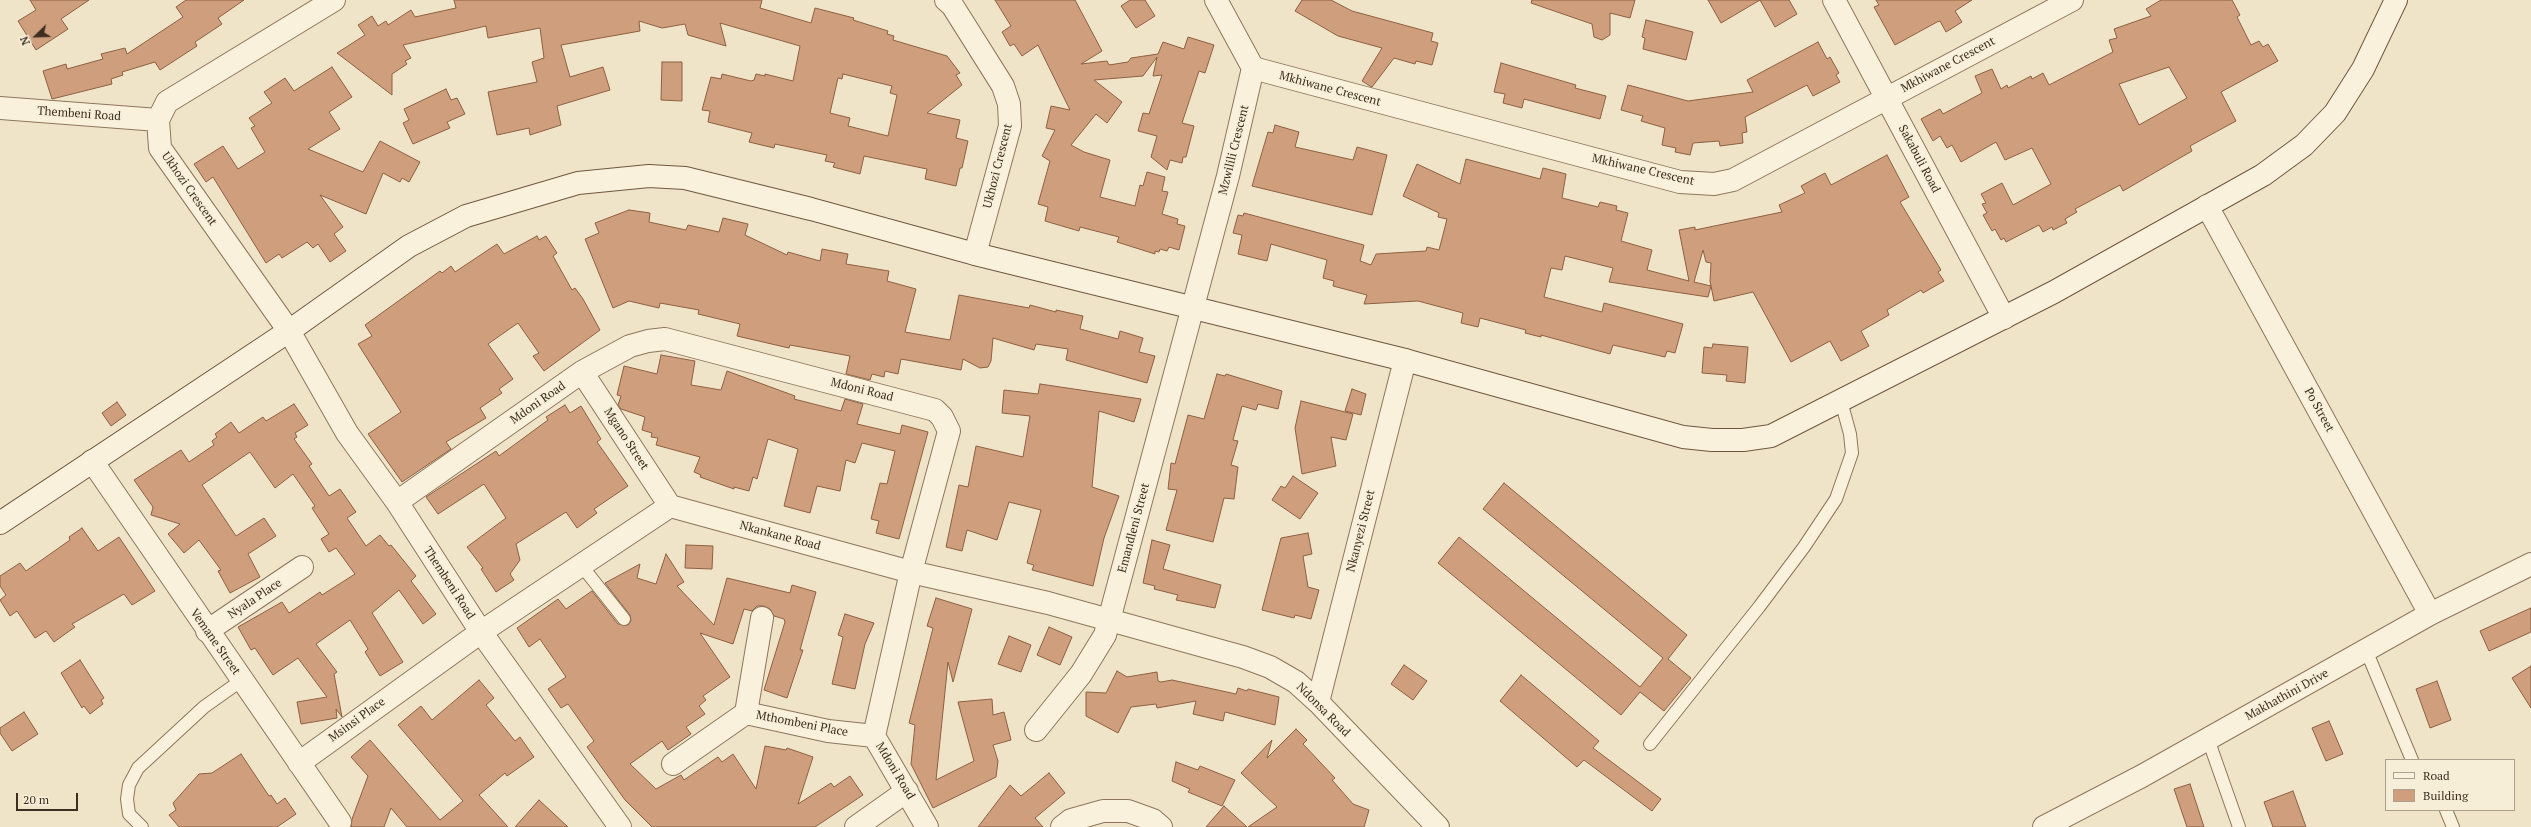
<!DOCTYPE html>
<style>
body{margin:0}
#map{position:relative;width:2531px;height:827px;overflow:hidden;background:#f0e4c8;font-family:"PT Serif",serif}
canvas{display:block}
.legend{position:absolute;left:2385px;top:759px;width:130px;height:52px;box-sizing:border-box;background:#f7eed8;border:1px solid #ada18e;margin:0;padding:5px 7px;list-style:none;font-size:12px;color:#3d2e20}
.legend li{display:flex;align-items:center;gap:8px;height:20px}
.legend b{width:20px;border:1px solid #ada18e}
.north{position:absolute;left:16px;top:16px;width:40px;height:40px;-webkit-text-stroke:3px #f7eed8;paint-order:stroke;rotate:247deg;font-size:11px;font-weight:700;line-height:16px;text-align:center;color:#3d2e20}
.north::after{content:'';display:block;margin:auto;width:14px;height:18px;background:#3d2e20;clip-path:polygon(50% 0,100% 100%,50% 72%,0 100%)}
.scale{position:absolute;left:16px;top:793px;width:62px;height:18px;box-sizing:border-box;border:2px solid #3d2e20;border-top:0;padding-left:5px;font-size:12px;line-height:14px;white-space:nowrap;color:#3d2e20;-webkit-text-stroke:3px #f7eed8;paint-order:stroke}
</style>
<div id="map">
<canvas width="2531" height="827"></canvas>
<ul class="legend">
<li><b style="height:5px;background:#faf1dc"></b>Road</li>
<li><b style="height:11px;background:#cf9f7d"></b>Building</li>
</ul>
<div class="north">N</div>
<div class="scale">20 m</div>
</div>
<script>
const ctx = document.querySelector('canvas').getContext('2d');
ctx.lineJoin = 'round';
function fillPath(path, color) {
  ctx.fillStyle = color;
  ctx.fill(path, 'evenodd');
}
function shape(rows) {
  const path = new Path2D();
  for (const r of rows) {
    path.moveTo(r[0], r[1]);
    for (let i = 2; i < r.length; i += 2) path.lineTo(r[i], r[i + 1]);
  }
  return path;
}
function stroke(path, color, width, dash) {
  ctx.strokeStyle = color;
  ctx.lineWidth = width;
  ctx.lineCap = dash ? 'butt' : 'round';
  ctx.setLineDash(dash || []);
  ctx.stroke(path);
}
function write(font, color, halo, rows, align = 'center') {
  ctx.font = font + ' "PT Serif",serif';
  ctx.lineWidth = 3;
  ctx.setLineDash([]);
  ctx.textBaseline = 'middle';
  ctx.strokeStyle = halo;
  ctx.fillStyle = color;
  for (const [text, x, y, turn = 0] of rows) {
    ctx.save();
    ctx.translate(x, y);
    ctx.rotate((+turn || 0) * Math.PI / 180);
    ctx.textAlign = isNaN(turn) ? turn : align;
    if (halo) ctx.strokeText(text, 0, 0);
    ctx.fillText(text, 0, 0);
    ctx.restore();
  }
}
const building = shape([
 [30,0,89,0,61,19,68,29,36,50,18,21,36,10,30,0],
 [186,0,244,0,218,18,222,24,195,42,197,46,160,70,155,62,122,72,123,75,111,79,112,84,52,99,43,71,66,64,67,69,103,59,101,54,125,48,127,54,183,17,176,7,186,0],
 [454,0,762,0,760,8,811,23,815,8,854,18,853,20,888,31,887,34,894,36,893,40,947,56,960,73,956,75,962,85,927,113,960,120,956,138,968,141,962,168,960,168,956,186,925,179,927,169,864,156,860,174,833,167,835,163,825,161,827,155,775,144,774,148,749,142,752,133,708,122,710,111,702,110,711,77,721,79,722,74,751,81,754,80,756,74,765,76,765,74,793,81,800,46,720,23,726,46,688,35,685,24,662,28,639,21,640,31,561,45,570,77,603,67,610,90,557,106,561,125,530,135,529,128,497,135,488,92,537,82,532,62,544,58,540,28,488,38,486,26,403,45,411,58,405,61,407,64,392,74,392,95,337,53,365,35,358,25,372,16,378,26,386,21,388,25,411,10,415,17,456,8,454,0],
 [843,74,892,86,890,93,897,95,888,136,848,126,850,118,830,113,838,78,842,79,843,74],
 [995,0,1075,0,1102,51,1081,64,1107,61,1109,65,1128,62,1131,58,1158,54,1163,42,1184,49,1188,37,1214,45,1205,73,1199,71,1182,123,1194,126,1186,157,1183,157,1182,163,1170,160,1167,170,1151,157,1157,136,1138,131,1143,113,1149,114,1162,75,1153,76,1157,57,1143,76,1094,80,1122,102,1107,123,1096,114,1071,145,1084,152,1110,160,1100,197,1135,206,1140,185,1143,186,1147,172,1165,177,1162,191,1168,192,1162,214,1178,219,1177,224,1185,226,1179,250,1169,247,1167,251,1160,249,1159,252,1155,251,1155,254,1117,242,1119,237,1080,227,1079,231,1045,221,1048,207,1038,204,1050,161,1042,156,1055,130,1046,128,1051,106,1070,110,1038,45,1022,56,1014,44,1010,46,1002,32,1011,26,995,0],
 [1130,0,1145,0,1155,16,1136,28,1121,6,1130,0],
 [1302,0,1331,0,1352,11,1433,33,1431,41,1438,43,1432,65,1416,61,1415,64,1394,58,1372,87,1370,86,1362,81,1382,48,1338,36,1295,11,1302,0],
 [1532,0,1635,0,1630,18,1610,13,1610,35,1602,40,1594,37,1592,24,1531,3,1532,0],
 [1708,0,1760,0,1721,23,1708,0],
 [1760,0,1789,0,1797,14,1775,27,1760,0],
 [1876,0,1972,0,1955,11,1962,22,1946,32,1940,21,1937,22,1895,45,1874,7,1879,5,1876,0],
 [2161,0,2232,0,2240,15,2237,17,2251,45,2259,41,2263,47,2268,44,2278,61,2221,92,2236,121,2190,146,2192,151,2123,191,2120,185,2075,209,2077,212,2065,219,2067,223,2053,230,2052,227,2043,232,2039,225,2006,242,2004,238,2001,240,1995,229,1992,231,1983,215,1987,213,1982,204,1986,203,1981,194,2002,183,2013,205,2051,184,2032,148,2005,160,1996,142,1961,162,1952,145,1947,148,1940,136,1933,141,1921,119,1940,109,1943,114,1982,93,1975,76,1992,69,2001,89,2007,85,2008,88,2031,76,2032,79,2043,73,2049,85,2113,52,2109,40,2117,38,2114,29,2151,16,2146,9,2161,0],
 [2169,67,2187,98,2139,125,2119,84,2169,67],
 [1646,20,1693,32,1686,60,1643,49,1645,38,1642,37,1646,20],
 [1818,42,1827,59,1830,57,1839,73,1836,75,1840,82,1813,96,1807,85,1745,117,1747,132,1742,133,1743,143,1720,146,1719,141,1693,143,1690,155,1675,152,1676,148,1662,145,1665,128,1641,121,1643,116,1621,110,1628,85,1688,101,1753,92,1747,80,1818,42],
 [662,62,682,62,682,101,661,100,662,62],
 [1501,63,1576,85,1575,88,1606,96,1600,119,1524,99,1522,108,1503,103,1505,94,1494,92,1501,63],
 [332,67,352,97,329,112,340,129,308,149,363,172,380,141,420,162,409,182,402,178,400,182,383,173,366,214,320,195,343,227,334,234,346,251,330,262,318,244,313,248,307,242,282,258,279,254,266,263,213,177,206,182,194,164,223,146,238,169,265,152,251,128,255,126,249,118,272,103,264,92,285,78,294,91,332,67],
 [446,89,451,100,457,98,465,114,447,122,450,128,413,144,403,123,409,120,404,109,446,89],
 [1275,125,1299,132,1295,147,1353,160,1357,147,1387,155,1372,215,1252,186,1268,132,1273,133,1275,125],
 [1887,155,1909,197,1900,202,1941,270,1938,272,1944,281,1923,293,1921,290,1887,310,1889,315,1861,331,1869,346,1841,361,1830,341,1791,362,1753,292,1714,301,1710,281,1711,263,1706,262,1703,250,1694,282,1711,286,1708,297,1609,282,1613,268,1565,256,1562,270,1551,268,1544,297,1602,312,1604,303,1683,324,1675,353,1667,351,1665,357,1613,345,1610,354,1541,335,1541,337,1525,333,1526,330,1480,318,1478,327,1461,323,1463,313,1418,301,1364,304,1367,295,1333,286,1334,281,1323,278,1327,260,1271,244,1267,261,1238,254,1242,235,1233,233,1238,215,1243,216,1244,213,1364,245,1360,261,1371,265,1376,254,1426,251,1427,247,1439,250,1447,219,1438,217,1439,213,1403,196,1417,164,1460,184,1466,159,1540,179,1543,168,1566,174,1562,198,1598,207,1600,202,1617,206,1616,210,1628,213,1621,241,1652,250,1647,270,1689,281,1679,230,1695,227,1695,230,1782,212,1779,205,1805,193,1801,186,1825,173,1831,185,1887,155],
 [629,210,650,213,649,222,686,230,688,225,719,232,723,218,748,224,745,235,787,255,788,252,820,261,822,249,848,254,846,264,889,271,887,281,916,289,905,332,950,340,959,295,1029,308,1030,305,1056,312,1056,310,1083,316,1080,329,1118,339,1120,331,1143,338,1139,352,1155,356,1147,383,1066,360,1068,349,1036,344,1034,350,993,338,991,361,988,367,980,368,963,359,961,370,901,359,898,374,885,371,884,377,872,374,870,380,846,374,850,356,790,345,789,348,737,336,740,324,698,314,699,310,660,303,659,308,629,301,613,308,585,239,599,233,595,223,629,210],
 [537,236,539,240,546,236,557,253,553,256,572,290,575,288,583,299,600,330,544,371,533,356,539,353,518,323,488,344,513,379,499,389,502,393,480,408,486,418,446,442,451,449,402,482,368,434,401,412,358,344,372,336,365,325,440,271,442,273,451,266,455,272,497,244,504,254,537,236],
 [1713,344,1748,347,1745,383,1726,381,1727,375,1702,373,1704,347,1712,348,1713,344],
 [661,355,695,361,691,385,721,390,727,371,795,396,794,399,841,411,845,399,863,404,857,424,900,434,902,425,928,432,899,539,876,533,879,521,871,519,880,483,887,484,895,451,862,443,855,463,846,460,840,491,817,486,810,513,784,506,798,449,768,439,757,479,753,477,749,491,734,487,734,489,700,477,701,475,694,472,700,457,656,445,658,438,651,437,652,433,642,430,645,417,621,409,618,405,621,396,617,395,624,366,657,374,661,355],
 [1217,374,1225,376,1226,374,1282,391,1278,409,1258,404,1256,410,1242,406,1233,440,1238,441,1231,465,1238,467,1234,499,1224,498,1213,542,1166,530,1177,490,1168,489,1171,463,1175,464,1188,415,1204,419,1217,374],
 [1040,384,1141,399,1134,422,1099,411,1092,487,1119,496,1104,538,1093,586,1032,570,1034,565,1027,563,1041,510,1009,502,997,540,967,530,962,551,946,547,959,485,968,487,976,446,1023,457,1030,416,1002,413,1004,390,1038,394,1040,384],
 [1352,389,1366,394,1361,415,1345,411,1352,389],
 [1301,401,1353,414,1346,440,1331,437,1336,466,1302,474,1295,428,1301,401],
 [117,402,126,415,111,426,102,413,117,402],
 [294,404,308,425,295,433,297,437,294,439,312,464,309,466,329,496,340,489,356,512,347,518,366,546,380,535,389,546,391,545,416,576,411,581,436,614,423,624,399,590,372,613,403,662,380,676,365,652,368,649,350,620,316,644,337,672,334,674,342,717,336,709,337,718,301,724,297,702,327,697,298,658,273,675,255,648,251,650,238,627,282,602,289,613,320,592,322,595,355,574,336,548,329,552,321,539,329,534,312,508,315,506,293,474,275,488,250,452,202,485,236,536,264,518,276,536,248,554,260,577,230,593,218,571,221,570,199,540,184,553,168,534,180,524,151,515,153,507,134,480,181,450,189,462,214,445,212,441,217,437,215,434,231,422,239,433,263,417,266,421,294,404],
 [565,405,570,413,581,406,601,439,597,442,628,486,594,509,597,513,577,528,566,512,516,544,520,560,510,574,514,580,496,592,481,569,483,568,467,547,506,518,484,484,438,514,426,497,496,451,499,456,548,420,546,417,565,405],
 [1293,476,1318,493,1300,519,1272,500,1281,486,1285,488,1293,476],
 [1504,483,1687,635,1668,659,1691,678,1664,711,1640,692,1621,715,1438,563,1459,537,1640,687,1663,658,1483,509,1504,483],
 [82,528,98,551,119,537,155,591,132,605,124,594,72,624,75,627,54,642,46,631,35,638,17,611,10,616,0,600,6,595,0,586,0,576,20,563,26,571,70,540,69,537,82,528],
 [1308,533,1312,554,1303,556,1308,587,1319,590,1311,619,1295,615,1294,618,1262,610,1281,538,1308,533],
 [1152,540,1170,545,1163,569,1221,585,1215,608,1176,600,1178,595,1154,589,1155,586,1143,583,1152,540],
 [686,545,713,546,712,569,685,568,686,545],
 [666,554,684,582,677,586,714,625,727,578,790,593,792,585,816,592,800,650,803,650,787,698,764,690,785,622,784,619,774,616,770,609,764,606,757,606,752,611,744,609,733,644,700,633,730,677,703,696,706,700,699,706,705,714,686,727,691,734,668,750,662,741,630,764,656,789,681,775,684,780,718,757,722,762,733,754,756,789,765,746,786,750,787,748,813,757,798,804,831,783,834,787,850,776,863,795,815,827,652,827,625,800,587,747,594,741,568,704,561,708,548,689,566,677,540,639,529,647,517,628,558,599,566,609,592,591,618,624,628,625,631,621,630,615,605,583,640,564,637,578,656,584,666,554],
 [936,598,972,609,953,682,948,662,936,780,974,761,958,702,992,699,993,715,1004,712,1011,740,993,745,998,761,996,777,933,808,911,764,915,725,909,723,933,628,927,626,936,598],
 [2531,608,2531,632,2489,651,2480,631,2531,608],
 [845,614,874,623,865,644,855,689,832,684,843,637,838,635,845,614],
 [1049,627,1072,637,1060,665,1037,655,1049,627],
 [1009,636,1031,645,1021,672,998,664,1009,636],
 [80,660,104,698,101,700,103,704,90,714,84,706,82,708,61,673,80,660],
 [1404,665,1427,681,1413,700,1391,684,1404,665],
 [2531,666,2531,708,2512,678,2531,666],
 [1117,671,1127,677,1157,672,1158,681,1161,682,1172,680,1236,694,1238,688,1247,691,1248,689,1279,697,1275,725,1225,712,1223,721,1193,714,1196,701,1157,708,1156,704,1131,707,1118,733,1086,716,1086,692,1106,693,1117,671],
 [1521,675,1599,741,1593,748,1661,799,1652,811,1584,760,1577,767,1500,701,1521,675],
 [479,680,494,698,486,705,515,741,520,737,534,757,507,776,505,773,479,795,508,827,407,827,391,808,384,827,351,827,352,819,368,776,351,757,370,740,440,820,463,801,398,725,421,706,432,720,479,680],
 [2437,681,2451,720,2430,728,2416,689,2437,681],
 [24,712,38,734,12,751,0,733,0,728,24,712],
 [2329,721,2343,754,2326,761,2312,728,2329,721],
 [1296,729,1307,740,1303,744,1335,778,1332,780,1353,804,1369,810,1364,827,1248,827,1277,807,1241,773,1272,740,1267,758,1296,729],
 [241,754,269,796,271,795,277,804,285,798,296,814,277,827,179,827,169,815,176,810,173,803,199,774,212,773,241,754],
 [1176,762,1198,770,1200,766,1235,780,1222,806,1188,792,1190,789,1172,781,1176,762],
 [1049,773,1065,793,1035,818,1043,827,978,827,1010,785,1021,796,1049,773],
 [2190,784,2204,827,2187,827,2174,789,2190,784],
 [2293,791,2306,827,2273,827,2264,802,2293,791],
 [539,800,568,827,515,827,539,800],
 [1224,806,1247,827,1206,827,1224,806]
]);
const lane = shape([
 [581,565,624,619],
 [2366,650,2412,760],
 [2208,739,2239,827],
 [1650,744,1759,607,1804,547,1836,499,1852,453,1850,434,1841,401],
 [2446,810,2453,827],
 [142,827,129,814,127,799,129,785,138,768,204,707,242,680]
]);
const street = shape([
 [334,0,167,102,158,120,160,148,289,331,347,433,397,502,481,632,620,827],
 [946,0,952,5,1003,86,1009,104,1010,126,975,254],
 [1834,0,2004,318],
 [1253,68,1680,182,1714,184,1733,180,2072,0],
 [0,108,158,120],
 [2207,206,2430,614],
 [582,372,670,506],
 [92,461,340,822],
 [397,502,582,372,630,346,648,341,665,339,935,410,942,417,949,431,911,572,874,736,927,827],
 [207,631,302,567],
 [1318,702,1405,360],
 [746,713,762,618],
 [1036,730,1081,674,1105,635,1228,176,1253,68,1216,0],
 [299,763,481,632,670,506,911,572,1048,603,1243,657,1270,667,1296,682,1318,702,1438,827],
 [673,764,746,713,828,731,874,736],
 [856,827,907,791],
 [1062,827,1071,820,1103,811,1128,811,1153,820,1161,827],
 [2044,827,2142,776,2430,614,2531,564]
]);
const secondary = shape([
 [0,523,289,331,409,246,466,216,578,183,649,176,685,178,811,209,975,254,1405,360,1683,437,1712,440,1743,440,1771,436,2054,292,2263,175,2304,145,2335,113,2363,69,2396,0]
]);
const streetNames = [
 ["Mkhiwane Crescent",1948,65,-28],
 ["Mkhiwane Crescent",1330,89,15],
 ["Thembeni Road",79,114,4],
 ["Mzwilili Crescent",1234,150,-76],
 ["Sakabuli Road",1919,159,62],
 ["Ukhozi Crescent",998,166,-76],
 ["Mkhiwane Crescent",1643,170,13],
 ["Ukhozi Crescent",189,189,55],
 ["Mdoni Road",862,390,14],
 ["Mdoni Road",538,403,-35],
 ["Po Street",2319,410,61],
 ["Mgano Street",626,439,57],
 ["Emandleni Street",1134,528,-75],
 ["Nkanyezi Street",1361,531,-76],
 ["Nkankane Road",780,536,15],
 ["Thembeni Road",449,583,57],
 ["Nyala Place",255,599,-34],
 ["Vemane Street",215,642,55],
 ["Makhathini Drive",2287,695,-29],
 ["Ndonsa Road",1323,710,45],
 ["Msinsi Place",357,720,-36],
 ["Mthombeni Place",802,724,11],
 ["Mdoni Road",895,771,59]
];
fillPath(building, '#cf9f7d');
stroke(building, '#8d5f41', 1);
stroke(lane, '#8d765c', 14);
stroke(street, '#8d765c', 24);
stroke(secondary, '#6f573f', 24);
stroke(lane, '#faf1dc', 12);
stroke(street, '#faf1dc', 22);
stroke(secondary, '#faf1dc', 22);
write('12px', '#3d2e20', '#f7eed8', streetNames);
</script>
